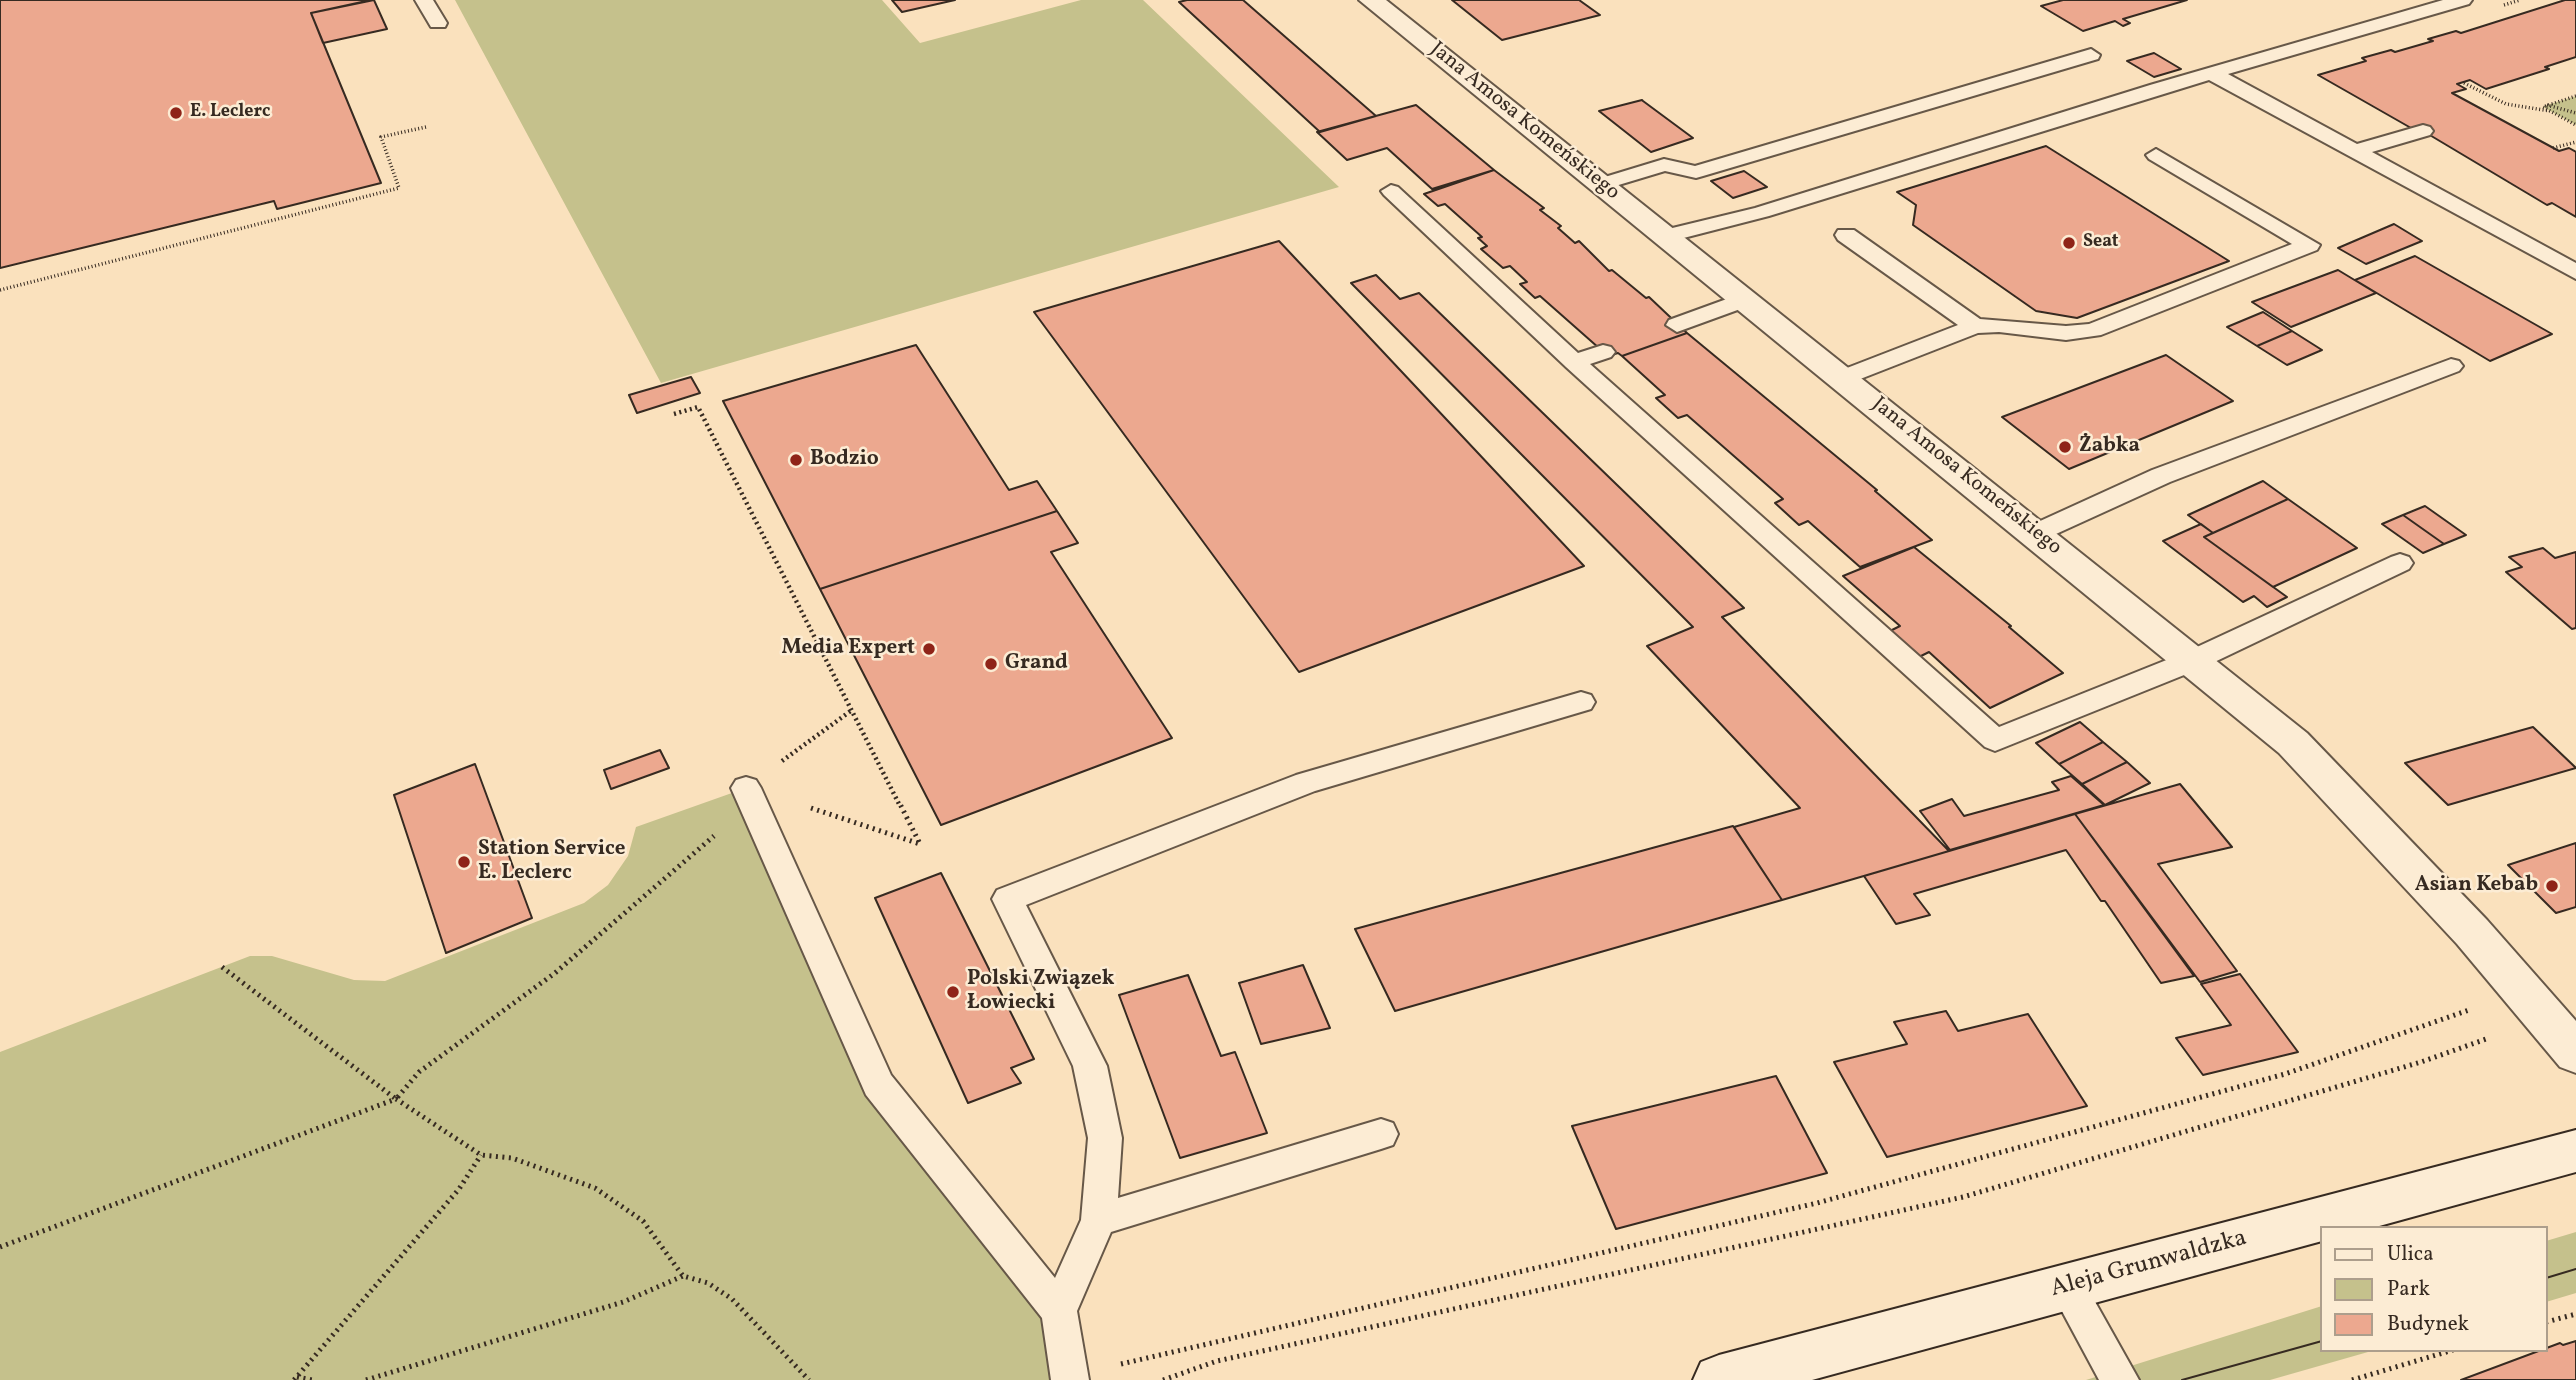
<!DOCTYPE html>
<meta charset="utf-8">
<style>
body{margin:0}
#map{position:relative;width:2576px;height:1380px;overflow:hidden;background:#fae1bd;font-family:Vollkorn,serif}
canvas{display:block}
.legend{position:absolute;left:2320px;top:1226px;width:228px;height:126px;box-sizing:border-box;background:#fcecd4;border:2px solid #ad9e8c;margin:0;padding:9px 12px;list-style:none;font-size:21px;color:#362a21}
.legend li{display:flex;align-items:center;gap:14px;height:35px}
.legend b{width:35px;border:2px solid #ad9e8c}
</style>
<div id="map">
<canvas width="2576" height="1380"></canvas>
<ul class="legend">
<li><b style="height:9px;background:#fcecd4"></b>Ulica</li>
<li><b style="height:19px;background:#c5c18c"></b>Park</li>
<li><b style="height:19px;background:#eca88f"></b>Budynek</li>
</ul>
</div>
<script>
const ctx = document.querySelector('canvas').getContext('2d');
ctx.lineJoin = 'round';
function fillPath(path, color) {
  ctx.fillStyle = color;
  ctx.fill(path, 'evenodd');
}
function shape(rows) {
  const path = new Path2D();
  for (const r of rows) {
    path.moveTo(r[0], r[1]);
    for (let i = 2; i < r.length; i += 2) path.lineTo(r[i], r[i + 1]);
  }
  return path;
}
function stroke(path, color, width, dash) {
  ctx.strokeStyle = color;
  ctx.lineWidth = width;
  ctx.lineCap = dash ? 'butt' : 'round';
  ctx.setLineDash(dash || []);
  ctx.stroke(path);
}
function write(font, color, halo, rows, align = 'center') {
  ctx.font = font + ' Vollkorn,serif';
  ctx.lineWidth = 5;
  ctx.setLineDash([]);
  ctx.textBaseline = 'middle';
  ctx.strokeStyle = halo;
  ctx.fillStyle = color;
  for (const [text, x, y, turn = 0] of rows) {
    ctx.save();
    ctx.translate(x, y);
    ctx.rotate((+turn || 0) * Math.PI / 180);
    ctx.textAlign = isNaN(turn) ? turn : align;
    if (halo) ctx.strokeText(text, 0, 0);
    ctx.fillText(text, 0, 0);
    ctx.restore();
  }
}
const green = shape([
 [455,0,882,0,920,43,1081,0,1143,0,1339,187,661,383],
 [2576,96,2576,125,2543,107,2547,105],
 [746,788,878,1085,1059,1311,1070,1380,0,1380,0,1052,250,956,272,956,354,980,385,981,584,903,608,885,628,856,636,827],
 [2576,1232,2576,1293,2546,1302,2546,1241],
 [2322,1306,2322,1350,2375,1350,2270,1380,2086,1380]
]);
const building = shape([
 [0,0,371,0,311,13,381,183,277,209,274,201,0,268,0,0],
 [374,0,387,29,323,43,311,13,374,0],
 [892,0,955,0,902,12,892,0],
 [1187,0,1243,0,1376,116,1320,132,1179,2,1187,0],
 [1452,0,1579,0,1600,15,1502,40,1452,0],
 [2063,0,2187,0,2123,19,2130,23,2123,26,2115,21,2083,31,2041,6,2063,0],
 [2565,0,2576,0,2576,57,2545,67,2549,69,2486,89,2470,80,2457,84,2466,89,2452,93,2559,151,2569,148,2576,152,2576,217,2552,203,2547,205,2423,131,2411,128,2318,75,2366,61,2362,58,2391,50,2395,52,2433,41,2428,39,2456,31,2461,33,2565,0],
 [2154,53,2181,69,2154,77,2127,61,2154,53],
 [1642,100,1643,101,1693,138,1651,152,1599,111,1642,100],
 [1416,105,1494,170,1432,189,1387,148,1347,160,1317,132,1416,105],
 [2046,146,2229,261,2077,318,2036,311,1913,225,1916,205,1897,192,2046,146],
 [1494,170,1544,208,1540,210,1561,226,1558,228,1575,243,1579,241,1609,271,1612,270,1646,298,1649,297,1687,333,1622,356,1618,353,1608,356,1540,296,1535,298,1520,284,1527,282,1510,266,1503,268,1481,249,1487,246,1478,238,1482,237,1445,204,1438,206,1424,194,1494,170],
 [1744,171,1767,187,1733,198,1711,181,1744,171],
 [2394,224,2422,241,2366,264,2338,248,2394,224],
 [1279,241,1584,566,1299,672,1034,312,1279,241],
 [2415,256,2552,334,2490,361,2355,280,2415,256],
 [2338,270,2376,293,2291,327,2252,302,2338,270],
 [1376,275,1400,299,1419,293,1744,608,1722,617,1949,851,1782,900,1734,827,1800,808,1647,646,1693,627,1351,283,1376,275],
 [2263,312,2292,331,2257,346,2227,327,2263,312],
 [2292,331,2322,350,2287,365,2257,346,2292,331],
 [1687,333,1877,490,1875,491,1932,540,1860,567,1808,521,1799,525,1775,503,1783,499,1687,415,1678,418,1656,398,1665,395,1622,356,1687,333],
 [916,345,1009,490,1037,481,1057,511,820,589,723,401,916,345],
 [2166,355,2233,401,2069,469,2002,417,2166,355],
 [691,377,700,393,637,413,629,395,691,377],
 [2263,481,2288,499,2213,533,2188,515,2263,481],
 [2288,499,2357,548,2273,587,2204,537,2288,499],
 [2425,506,2466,535,2444,544,2403,515,2425,506],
 [1057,511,1078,543,1051,552,1172,738,941,825,820,589,1057,511],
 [2403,515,2444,544,2423,553,2382,524,2403,515],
 [2201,524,2213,533,2204,537,2287,597,2267,607,2254,596,2243,602,2163,541,2201,524],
 [1914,547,2011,626,2009,627,2063,673,1990,708,1929,652,1919,657,1890,631,1900,626,1843,576,1914,547],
 [2543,548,2555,558,2576,552,2576,628,2572,629,2506,572,2522,567,2509,557,2543,548],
 [2080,722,2103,742,2059,764,2036,743,2080,722],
 [2533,727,2576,768,2448,805,2405,763,2533,727],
 [2103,742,2127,762,2082,784,2059,764,2103,742],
 [660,750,669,768,611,789,604,770,660,750],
 [2127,762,2150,783,2105,805,2082,784,2127,762],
 [475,764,532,918,446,953,394,795,475,764],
 [2071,776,2104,805,1950,850,1920,811,1952,799,1964,816,2059,790,2052,782,2071,776],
 [2180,784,2232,847,2158,864,2237,971,2200,982,2075,814,2180,784],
 [2075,814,2194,976,2161,983,2105,901,2101,901,2066,850,1914,894,1930,915,1896,924,1864,876,2075,814],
 [1733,826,1782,900,1395,1011,1355,929,1733,826],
 [2576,843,2576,907,2556,913,2508,865,2576,843],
 [941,873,1034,1059,1011,1068,1021,1083,968,1103,875,898,941,873],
 [1303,965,1330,1028,1261,1044,1239,983,1303,965],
 [2240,974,2298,1052,2203,1075,2176,1038,2231,1025,2201,984,2240,974],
 [1188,975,1221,1056,1235,1052,1267,1133,1180,1158,1119,995,1188,975],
 [1946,1011,1958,1031,2028,1014,2087,1106,1887,1157,1834,1062,1907,1044,1894,1022,1946,1011],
 [1776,1076,1827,1173,1616,1229,1572,1126,1776,1076],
 [2576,1341,2576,1380,2461,1380,2560,1343,2563,1345,2576,1341]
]);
const pathFar2 = shape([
 [2504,5,2520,0],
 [2464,83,2506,104,2550,111],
 [2576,96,2543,107,2576,125],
 [2547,105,2576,113],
 [2553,148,2576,142],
 [0,290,399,188,381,137,426,127]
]);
const pathFar1 = shape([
 [674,414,698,407,899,804],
 [782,761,852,710]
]);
const path = shape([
 [811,808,920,844,899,802],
 [222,967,396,1099,419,1072,555,973,714,836],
 [0,1247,396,1099,481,1155,512,1158,595,1188,643,1221,683,1276,708,1283,732,1299,809,1380],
 [2546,1322,2576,1314],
 [1121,1364,1817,1203,2285,1074,2469,1010],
 [297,1377,312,1380],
 [294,1380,459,1189,481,1155],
 [366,1380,623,1302,683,1276],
 [1163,1380,1217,1361,1963,1197,2421,1062,2489,1038],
 [2352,1380,2453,1350]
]);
const service = shape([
 [415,0,433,0,447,23,445,27,431,27,415,0],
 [2443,0,2472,0,2469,4,2228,74,2357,144,2423,125,2430,127,2433,131,2430,135,2372,152,2576,263,2576,279,2209,80,1769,216,1668,242,1657,236,1660,231,1755,208,2150,85,2443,0],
 [2091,49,2100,55,2098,59,1703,176,1696,178,1665,171,1602,190,1592,184,1595,180,1664,159,1695,166,2091,49],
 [2156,149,2320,245,2317,250,2101,335,2066,340,1999,332,1978,333,1850,383,1834,383,1830,378,1834,373,1958,325,1838,240,1835,235,1838,230,1854,230,1980,319,2066,326,2089,324,2292,244,2149,159,2146,155,2156,149],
 [1391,185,1398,187,1578,353,1603,345,1611,347,1615,352,1611,357,1590,364,1999,727,2184,653,2391,557,2400,554,2409,557,2413,563,2409,569,2204,667,2005,747,1995,751,1985,747,1566,367,1384,195,1381,191,1391,185],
 [1746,292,1754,294,1757,299,1754,304,1677,332,1666,325,1669,320,1746,292],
 [2451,359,2459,361,2463,366,2459,371,2170,482,2045,539,2036,542,2027,539,2023,533,2027,527,2152,470,2451,359],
 [1581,692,1591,695,1595,702,1591,709,1315,791,1026,905,1107,1066,1122,1138,1118,1198,1381,1119,1393,1123,1398,1134,1393,1145,1381,1149,1111,1232,1077,1311,1089,1380,1051,1380,1042,1318,866,1095,731,788,736,780,746,777,756,780,761,788,891,1075,1055,1278,1081,1220,1088,1138,1073,1066,992,899,997,890,1296,775,1581,692],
 [2067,1270,2080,1275,2139,1380,2099,1380,2049,1287,2054,1275,2067,1270]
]);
const minor = shape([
 [1359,0,1386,0,2307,733,2487,920,2576,1021,2576,1073,2560,1067,2457,944,2279,753,1359,0]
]);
const secondary = shape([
 [2576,1130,2576,1172,2372,1228,2322,1228,2322,1241,1812,1380,1693,1380,1701,1362,1719,1355,2576,1130]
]);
const tram = shape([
 [2546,1278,2576,1269],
 [2182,1380,2322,1341]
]);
const markers = [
 [176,113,7,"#8f2418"],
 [2069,243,7,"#8f2418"],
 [2065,447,7,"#8f2418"],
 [796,460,7,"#8f2418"],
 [929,649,7,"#8f2418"],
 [991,664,7,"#8f2418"],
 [464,862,7,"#8f2418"],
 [2552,886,7,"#8f2418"],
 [953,992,7,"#8f2418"]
];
const farPoinames = [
 ["E. Leclerc",190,113],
 ["Seat",2083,243]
];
const streetNames = [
 ["Jana Amosa Komeńskiego",1524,122,39],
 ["Jana Amosa Komeńskiego",1966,477,39]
];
const poiNames = [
 ["Żabka",2079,447],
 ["Bodzio",810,460],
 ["Media Expert",915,649,"right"],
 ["Grand",1005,664],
 ["Station Service",478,850],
 ["E. Leclerc",478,874],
 ["Asian Kebab",2538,886,"right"],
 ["Polski Związek",967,980],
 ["Łowiecki",967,1004]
];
const nearStreetnames = [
 ["Aleja Grunwaldzka",2149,1265,-15]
];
fillPath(green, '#c5c18c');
fillPath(building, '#eca88f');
stroke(building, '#362a21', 2);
stroke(service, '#675848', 4);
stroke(minor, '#675848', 4);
stroke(secondary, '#362a21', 4);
stroke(pathFar2, '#362a21', 3.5, [1, 2.5]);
stroke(pathFar1, '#362a21', 4.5, [2, 3.5]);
stroke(path, '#362a21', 5, [2, 4.5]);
fillPath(service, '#fcecd4');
fillPath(minor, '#fcecd4');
fillPath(secondary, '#fcecd4');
stroke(tram, '#362a21', 2);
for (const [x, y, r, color] of markers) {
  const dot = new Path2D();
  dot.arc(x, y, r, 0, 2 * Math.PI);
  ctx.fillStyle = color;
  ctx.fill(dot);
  stroke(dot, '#fcecd4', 2.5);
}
write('bold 18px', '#362a21', '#fcecd4', farPoinames, 'left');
write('21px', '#362a21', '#fcecd4', streetNames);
write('bold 21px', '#362a21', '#fcecd4', poiNames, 'left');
write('24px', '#362a21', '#fcecd4', nearStreetnames);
</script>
